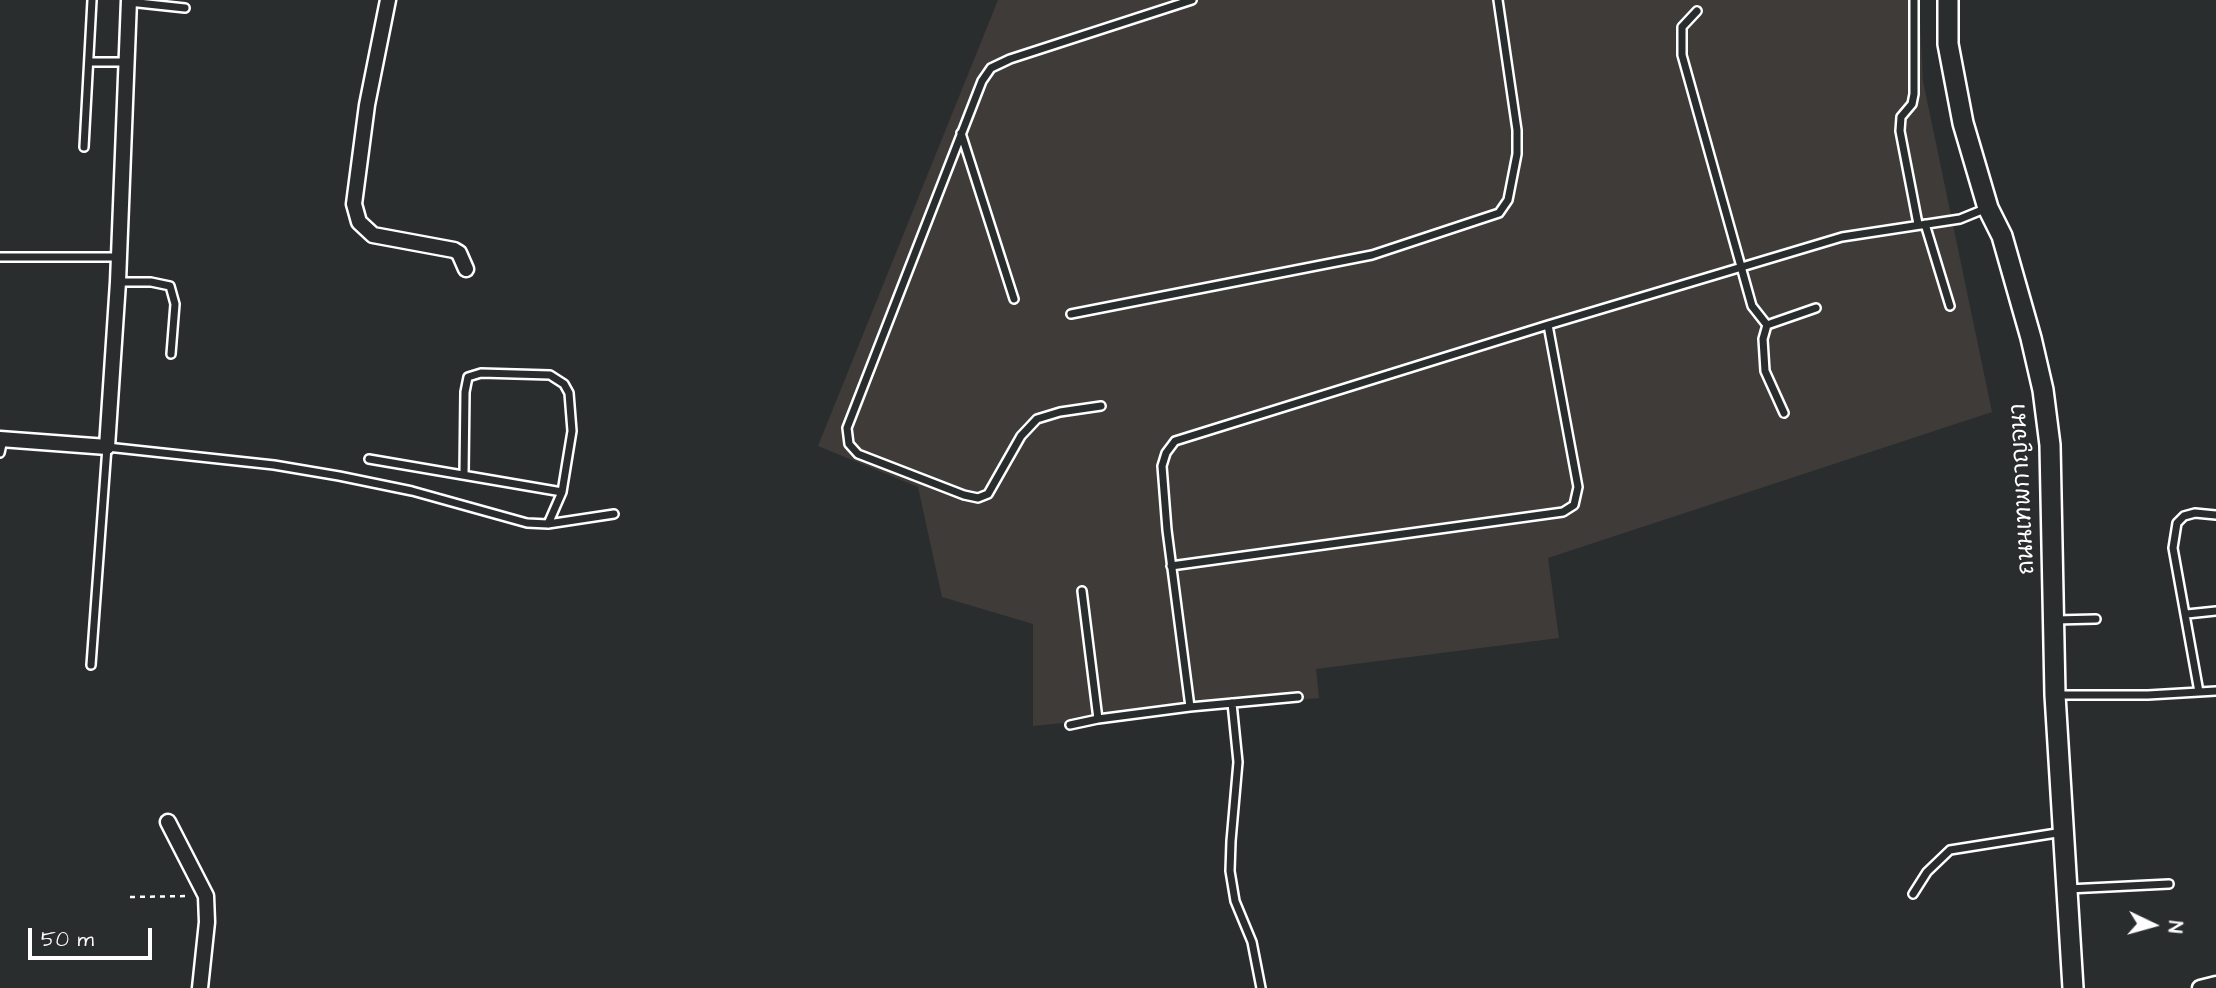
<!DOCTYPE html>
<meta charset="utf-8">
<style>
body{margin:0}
#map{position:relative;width:2216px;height:988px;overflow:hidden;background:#2a2d2e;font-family:"Architects Daughter",sans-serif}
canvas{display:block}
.north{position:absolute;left:2118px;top:890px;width:70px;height:70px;-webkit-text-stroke:5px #2a2d2e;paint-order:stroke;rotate:95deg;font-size:19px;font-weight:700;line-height:28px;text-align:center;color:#fff}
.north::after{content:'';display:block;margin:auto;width:24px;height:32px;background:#fff;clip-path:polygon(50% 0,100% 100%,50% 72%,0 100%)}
.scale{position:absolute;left:28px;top:928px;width:124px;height:32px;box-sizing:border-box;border:4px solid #fff;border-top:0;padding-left:9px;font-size:21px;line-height:24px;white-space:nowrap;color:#fff;-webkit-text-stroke:5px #2a2d2e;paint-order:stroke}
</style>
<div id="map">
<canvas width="2216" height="988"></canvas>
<div class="north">N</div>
<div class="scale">50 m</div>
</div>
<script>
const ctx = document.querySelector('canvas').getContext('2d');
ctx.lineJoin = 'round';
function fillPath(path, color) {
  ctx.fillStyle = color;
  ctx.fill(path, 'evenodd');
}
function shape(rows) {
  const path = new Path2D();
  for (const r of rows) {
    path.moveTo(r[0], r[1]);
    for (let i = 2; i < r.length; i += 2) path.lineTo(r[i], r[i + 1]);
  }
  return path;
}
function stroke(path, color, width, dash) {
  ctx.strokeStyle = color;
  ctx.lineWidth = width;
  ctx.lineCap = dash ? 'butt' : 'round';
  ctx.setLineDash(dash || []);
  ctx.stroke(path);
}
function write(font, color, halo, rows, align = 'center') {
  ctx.font = font + ' "Architects Daughter","Playpen Sans Thai",sans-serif';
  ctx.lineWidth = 5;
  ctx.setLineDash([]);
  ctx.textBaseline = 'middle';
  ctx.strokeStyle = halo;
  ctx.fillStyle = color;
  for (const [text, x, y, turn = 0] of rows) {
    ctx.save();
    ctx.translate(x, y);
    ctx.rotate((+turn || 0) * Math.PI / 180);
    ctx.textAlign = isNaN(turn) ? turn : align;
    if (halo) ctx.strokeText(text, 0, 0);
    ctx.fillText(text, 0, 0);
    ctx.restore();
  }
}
const built = shape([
 [998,0,1919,0,1923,81,1992,412,1548,558,1559,638,1316,669,1319,698,1033,726,1033,624,942,597,918,487,818,446]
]);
const path = shape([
 [130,897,190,896]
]);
const lane = shape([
 [1914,0,1914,94,1912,104,1901,117,1900,131,1918,224],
 [129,2,185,8],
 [1697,11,1682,27,1682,55,1752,306,1767,325,1816,308],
 [89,62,127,62],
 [961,133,1014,299],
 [84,147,92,0],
 [1925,224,1950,306],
 [0,257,118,257],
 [118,282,151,282,170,286,175,304,171,354],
 [1071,314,1372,255,1499,213,1508,200,1517,154,1517,130,1498,0],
 [1767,325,1763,339,1765,371,1784,413],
 [1101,406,1060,412,1037,419,1021,436,988,494,978,498,964,495,858,454,849,444,847,428,982,81,991,68,1010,59,1192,0],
 [0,453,3,440],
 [369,459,562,492],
 [464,474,465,392,468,377,481,373,550,375,564,384,569,393,572,431,562,492,548,524],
 [1171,566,1563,512,1574,505,1578,487,1548,325,1842,237,1960,219,1987,208],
 [1082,591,1098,719],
 [2187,614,2216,611],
 [2055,620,2096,619],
 [91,665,107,447,274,465,339,476,412,491,527,523,548,524,614,514],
 [2199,692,2216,691],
 [2057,695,2148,695,2199,692,2173,548,2177,523,2184,516,2195,513,2216,515],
 [1232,703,1238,762,1231,841,1230,871,1235,901,1252,942,1261,988],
 [1190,707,1167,530,1162,466,1166,453,1175,441,1548,325],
 [1070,725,1098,719,1190,707,1298,697],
 [2068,889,2169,884],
 [1913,894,1927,872,1950,850,2063,832]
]);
const street = shape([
 [388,0,367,105,354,204,359,222,373,235,454,250,459,253,466,269],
 [0,439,107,447,118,282,129,0],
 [168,822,206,896,207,922,200,988],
 [2200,988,2216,984]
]);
const secondary = shape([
 [1948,0,1948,44,1963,123,1988,208,2002,236,2031,338,2043,390,2050,445,2055,695,2073,988]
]);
const streetNames = [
 ["ถนนเทพกาญจนา",2024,489,-93]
];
fillPath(built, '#3e3b39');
stroke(lane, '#fff', 12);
stroke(street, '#fff', 19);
stroke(secondary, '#fff', 24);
stroke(path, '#fff', 2.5, [5, 5]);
stroke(lane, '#2a2d2e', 7);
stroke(street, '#2a2d2e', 14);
stroke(secondary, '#2a2d2e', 19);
write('23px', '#fff', '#2a2d2e', streetNames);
</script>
